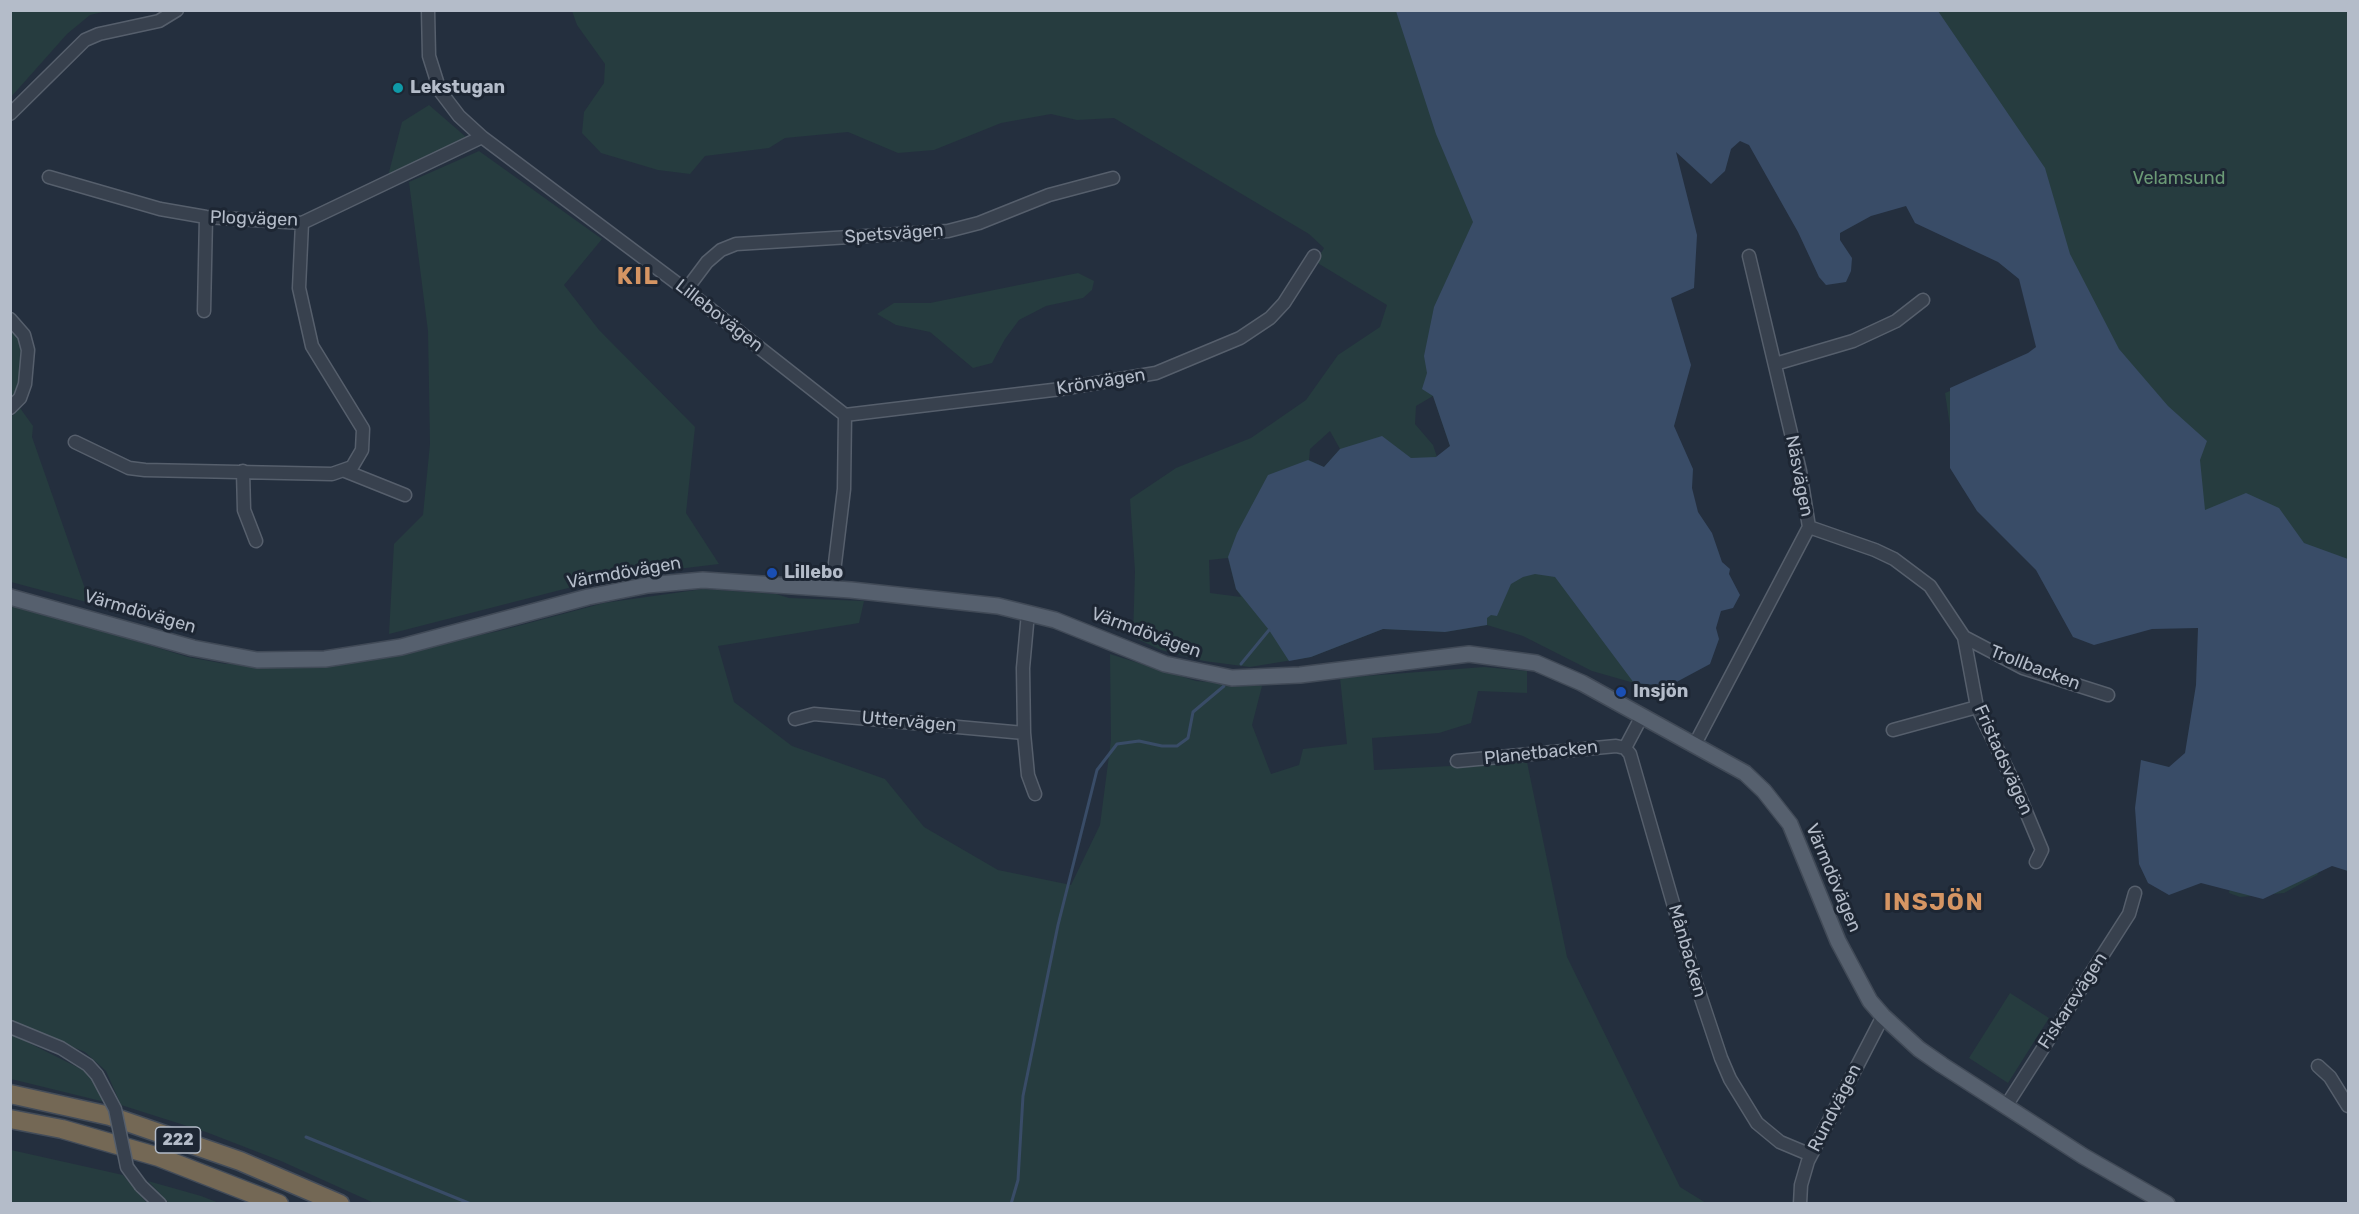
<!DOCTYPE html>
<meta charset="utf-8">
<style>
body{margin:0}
#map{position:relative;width:2359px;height:1214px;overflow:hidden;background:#242f3e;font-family:Rubik,sans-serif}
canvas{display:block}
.frame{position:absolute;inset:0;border:12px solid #b4bcc9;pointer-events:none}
</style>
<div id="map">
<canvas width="2359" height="1214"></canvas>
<div class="frame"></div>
</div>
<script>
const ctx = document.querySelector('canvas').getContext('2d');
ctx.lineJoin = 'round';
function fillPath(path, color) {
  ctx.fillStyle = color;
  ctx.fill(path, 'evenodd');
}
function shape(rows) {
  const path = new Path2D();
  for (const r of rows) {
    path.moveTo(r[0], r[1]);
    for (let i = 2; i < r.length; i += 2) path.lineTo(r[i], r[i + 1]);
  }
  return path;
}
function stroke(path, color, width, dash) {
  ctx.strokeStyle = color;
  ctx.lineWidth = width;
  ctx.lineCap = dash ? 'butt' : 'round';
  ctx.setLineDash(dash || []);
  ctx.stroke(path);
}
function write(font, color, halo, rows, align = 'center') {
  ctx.font = font + ' Rubik,sans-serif';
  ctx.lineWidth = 6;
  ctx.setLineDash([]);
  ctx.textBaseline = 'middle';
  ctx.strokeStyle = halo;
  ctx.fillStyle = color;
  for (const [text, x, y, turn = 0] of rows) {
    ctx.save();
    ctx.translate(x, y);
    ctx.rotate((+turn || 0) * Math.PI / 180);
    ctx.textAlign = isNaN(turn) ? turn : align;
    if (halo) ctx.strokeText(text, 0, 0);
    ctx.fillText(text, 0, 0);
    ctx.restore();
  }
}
const green = shape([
 [11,10,107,10,107,11,90,15,67,34,11,97],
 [572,11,2348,11,2348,872,2336,864,2321,869,2317,875,2284,893,2240,897,2229,893,2234,862,2221,619,1955,459,1945,393,2005,369,2066,360,2030,260,1749,105,1647,137,1634,274,1669,686,1634,683,1592,671,1523,636,1487,625,1445,632,1383,629,1311,657,1250,667,1204,661,1161,650,1133,637,1135,571,1130,499,1176,468,1251,438,1306,400,1338,355,1380,327,1387,305,1316,262,1324,248,1309,234,1114,118,1077,120,1051,114,1001,123,934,150,898,153,848,132,785,138,769,148,705,156,690,174,658,170,601,153,582,133,584,112,604,83,605,64,577,25],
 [1433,396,1450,446,1437,457,1433,445,1415,424,1416,406],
 [1330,431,1340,449,1324,467,1309,460,1310,449],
 [1228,558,1236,589,1241,597,1210,593,1209,560],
 [429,105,466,137,388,176,402,122],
 [479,151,602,239,564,285,599,330,695,427,686,513,719,564,611,577,389,634,394,544,423,515,430,444,428,331,409,182],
 [1078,273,1094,281,1092,290,1083,298,1046,306,1019,320,1005,339,992,363,973,368,930,332,896,325,877,314,894,303,930,303],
 [10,325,19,333,23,347,21,383,10,401],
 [20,408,33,426,32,437,90,603,11,582,11,417],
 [703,589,776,594,789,598,864,601,859,623,718,646,734,702,792,746,885,779,924,827,998,870,1071,885,1100,825,1111,740,1110,654,1196,681,1262,686,1252,725,1271,774,1299,765,1303,749,1347,744,1340,678,1484,667,1527,671,1527,693,1478,691,1471,723,1439,733,1372,738,1374,770,1527,762,1567,957,1680,1187,1706,1203,374,1203,281,1161,206,1132,121,1105,106,1071,85,1052,11,1022,10,606,34,610,188,657,226,664,337,665,499,631,604,603],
 [2010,993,2049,1018,2008,1083,1969,1058],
 [11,1034,87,1072,99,1087,105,1102,11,1079],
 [11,1150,123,1175,147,1203,11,1203],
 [148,1181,201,1196,219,1203,169,1203]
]);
const water = shape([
 [1396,11,1938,11,2045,168,2070,254,2119,349,2168,406,2207,441,2200,460,2205,510,2246,493,2279,508,2304,543,2348,559,2348,871,2332,866,2263,899,2201,883,2169,895,2148,883,2139,864,2135,808,2141,760,2169,767,2185,753,2196,685,2198,628,2152,629,2094,645,2073,637,2036,570,1977,511,1950,468,1950,388,2028,353,2036,347,2019,279,1998,262,1915,223,1906,206,1871,216,1840,233,1840,240,1852,258,1851,271,1846,282,1826,285,1819,277,1798,232,1749,145,1740,141,1731,149,1725,171,1711,184,1676,152,1697,235,1694,288,1671,298,1691,365,1674,426,1693,469,1692,488,1698,512,1712,533,1722,562,1730,569,1729,574,1740,595,1733,608,1721,611,1716,628,1719,639,1710,664,1669,686,1634,683,1555,577,1535,574,1523,577,1511,584,1497,616,1491,615,1487,618,1487,625,1445,632,1383,629,1311,657,1289,661,1269,630,1236,589,1228,557,1237,533,1268,475,1308,460,1324,467,1340,449,1382,436,1411,458,1436,457,1450,446,1433,396,1422,389,1427,373,1424,356,1434,307,1473,222,1436,134]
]);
const stream = shape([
 [1241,664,1269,630],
 [306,1137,471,1204],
 [1011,1204,1018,1180,1023,1096,1058,925,1097,770,1117,744,1139,741,1162,746,1177,746,1188,738,1193,712,1224,686]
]);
const minor = shape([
 [428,10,429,56,440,91,459,116,482,137,686,290,845,415,844,489,832,588],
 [10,114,85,40,99,34,159,21,177,10],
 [49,177,160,209,206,217,302,223,482,137],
 [686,290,707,262,721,250,736,244,948,231,979,223,1049,195,1113,178],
 [204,311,206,217],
 [10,319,24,335,28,350,25,384,20,398,10,408],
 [1775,364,1853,341,1896,321,1923,300],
 [845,415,1061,389,1156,373,1240,338,1270,318,1284,303,1314,256],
 [75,442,129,468,145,470,332,474,352,467,362,450,363,429,312,346,299,288,302,223],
 [243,471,244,510,256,541],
 [345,471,405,495],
 [1809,527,1875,550,1894,559,1930,586,1964,637,1977,707,2014,783,2042,850,2036,862],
 [1028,613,1023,668,1024,733,1028,775,1035,794],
 [1964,637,2023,668,2108,695],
 [1642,716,1625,748,1630,754,1696,983,1721,1058,1730,1079,1757,1123,1780,1142,1811,1155],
 [795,719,814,714,1024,733],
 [1893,730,1977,707],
 [1695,744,1809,527,1800,471,1749,256],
 [1457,761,1616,746,1625,748],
 [10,1027,61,1048,88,1065,97,1075],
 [2318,1066,2330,1077,2348,1106],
 [2006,1106,2129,914,2135,893],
 [141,1186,160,1204],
 [1800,1204,1801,1185,1808,1161,1883,1016]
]);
const major = shape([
 [10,597,193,648,257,660,325,659,401,647,588,597,648,585,703,580,851,590,998,606,1055,620,1165,664,1232,678,1300,675,1469,654,1536,663,1582,683,1745,773,1764,791,1790,824,1838,941,1870,1001,1883,1016,1919,1049,1942,1065,2083,1156,2167,1204]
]);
const highway = shape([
 [10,1094,110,1116,240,1161,340,1204],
 [10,1119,62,1129,159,1157,279,1204]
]);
const minorBridge = shape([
 [97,1075,115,1109,127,1167,141,1186]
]);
const markers = [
 [398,88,6,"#0f9aa8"],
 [772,573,6,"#1a4fb4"],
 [1621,692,6,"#1a4fb4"]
];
const shields = [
 [178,1140,45]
];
const shieldNames = [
 ["222",178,1140]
];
const poiNames = [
 ["Lekstugan",410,88],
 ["Lillebo",784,573],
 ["Insjön",1633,692]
];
const parkNames = [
 ["Velamsund",2179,179]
];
const streetNames = [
 ["Plogvägen",254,219,2],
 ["Spetsvägen",894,234,-4],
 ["Lillebovägen",719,316,38],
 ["Krönvägen",1101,382,-9],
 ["Näsvägen",1799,476,79],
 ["Värmdövägen",624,573,-10],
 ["Värmdövägen",140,612,16],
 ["Värmdövägen",1146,633,20],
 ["Trollbacken",2035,668,21],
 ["Uttervägen",909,722,5],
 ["Planetbacken",1541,753,-6],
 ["Fristadsvägen",2003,760,66],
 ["Värmdövägen",1833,878,67],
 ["Månbacken",1687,951,74],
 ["Fiskarevägen",2073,1001,-57],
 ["Rundvägen",1835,1108,-63]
];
const districtNames = [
 ["KIL",638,277],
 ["INSJÖN",1934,903]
];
fillPath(green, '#263c3f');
fillPath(water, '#394c67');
stroke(stream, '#394c67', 3);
stroke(minor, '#565f6c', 15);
stroke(major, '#414a57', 18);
stroke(highway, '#434c59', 21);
stroke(minor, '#38414e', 12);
stroke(major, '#56606e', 15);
stroke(highway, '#746855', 18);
stroke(minorBridge, '#565f6c', 15, []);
stroke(minorBridge, '#38414e', 12);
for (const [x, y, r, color] of markers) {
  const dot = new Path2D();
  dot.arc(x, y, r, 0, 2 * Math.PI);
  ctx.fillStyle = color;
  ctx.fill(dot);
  stroke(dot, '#1d2633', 2);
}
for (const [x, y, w] of shields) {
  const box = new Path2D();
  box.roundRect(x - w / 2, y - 13, w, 26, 4.5);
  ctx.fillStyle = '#1d2633';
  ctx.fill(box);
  stroke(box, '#b4bcc9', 1.5);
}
write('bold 16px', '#b4bcc9', null, shieldNames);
write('bold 18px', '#b4bcc9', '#1d2633', poiNames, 'left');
write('18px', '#6b9a76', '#1d2633', parkNames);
write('18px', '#b4bcc9', '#1d2633', streetNames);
ctx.letterSpacing = '1.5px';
write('bold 24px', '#d59563', '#1d2633', districtNames);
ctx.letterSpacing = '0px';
</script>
